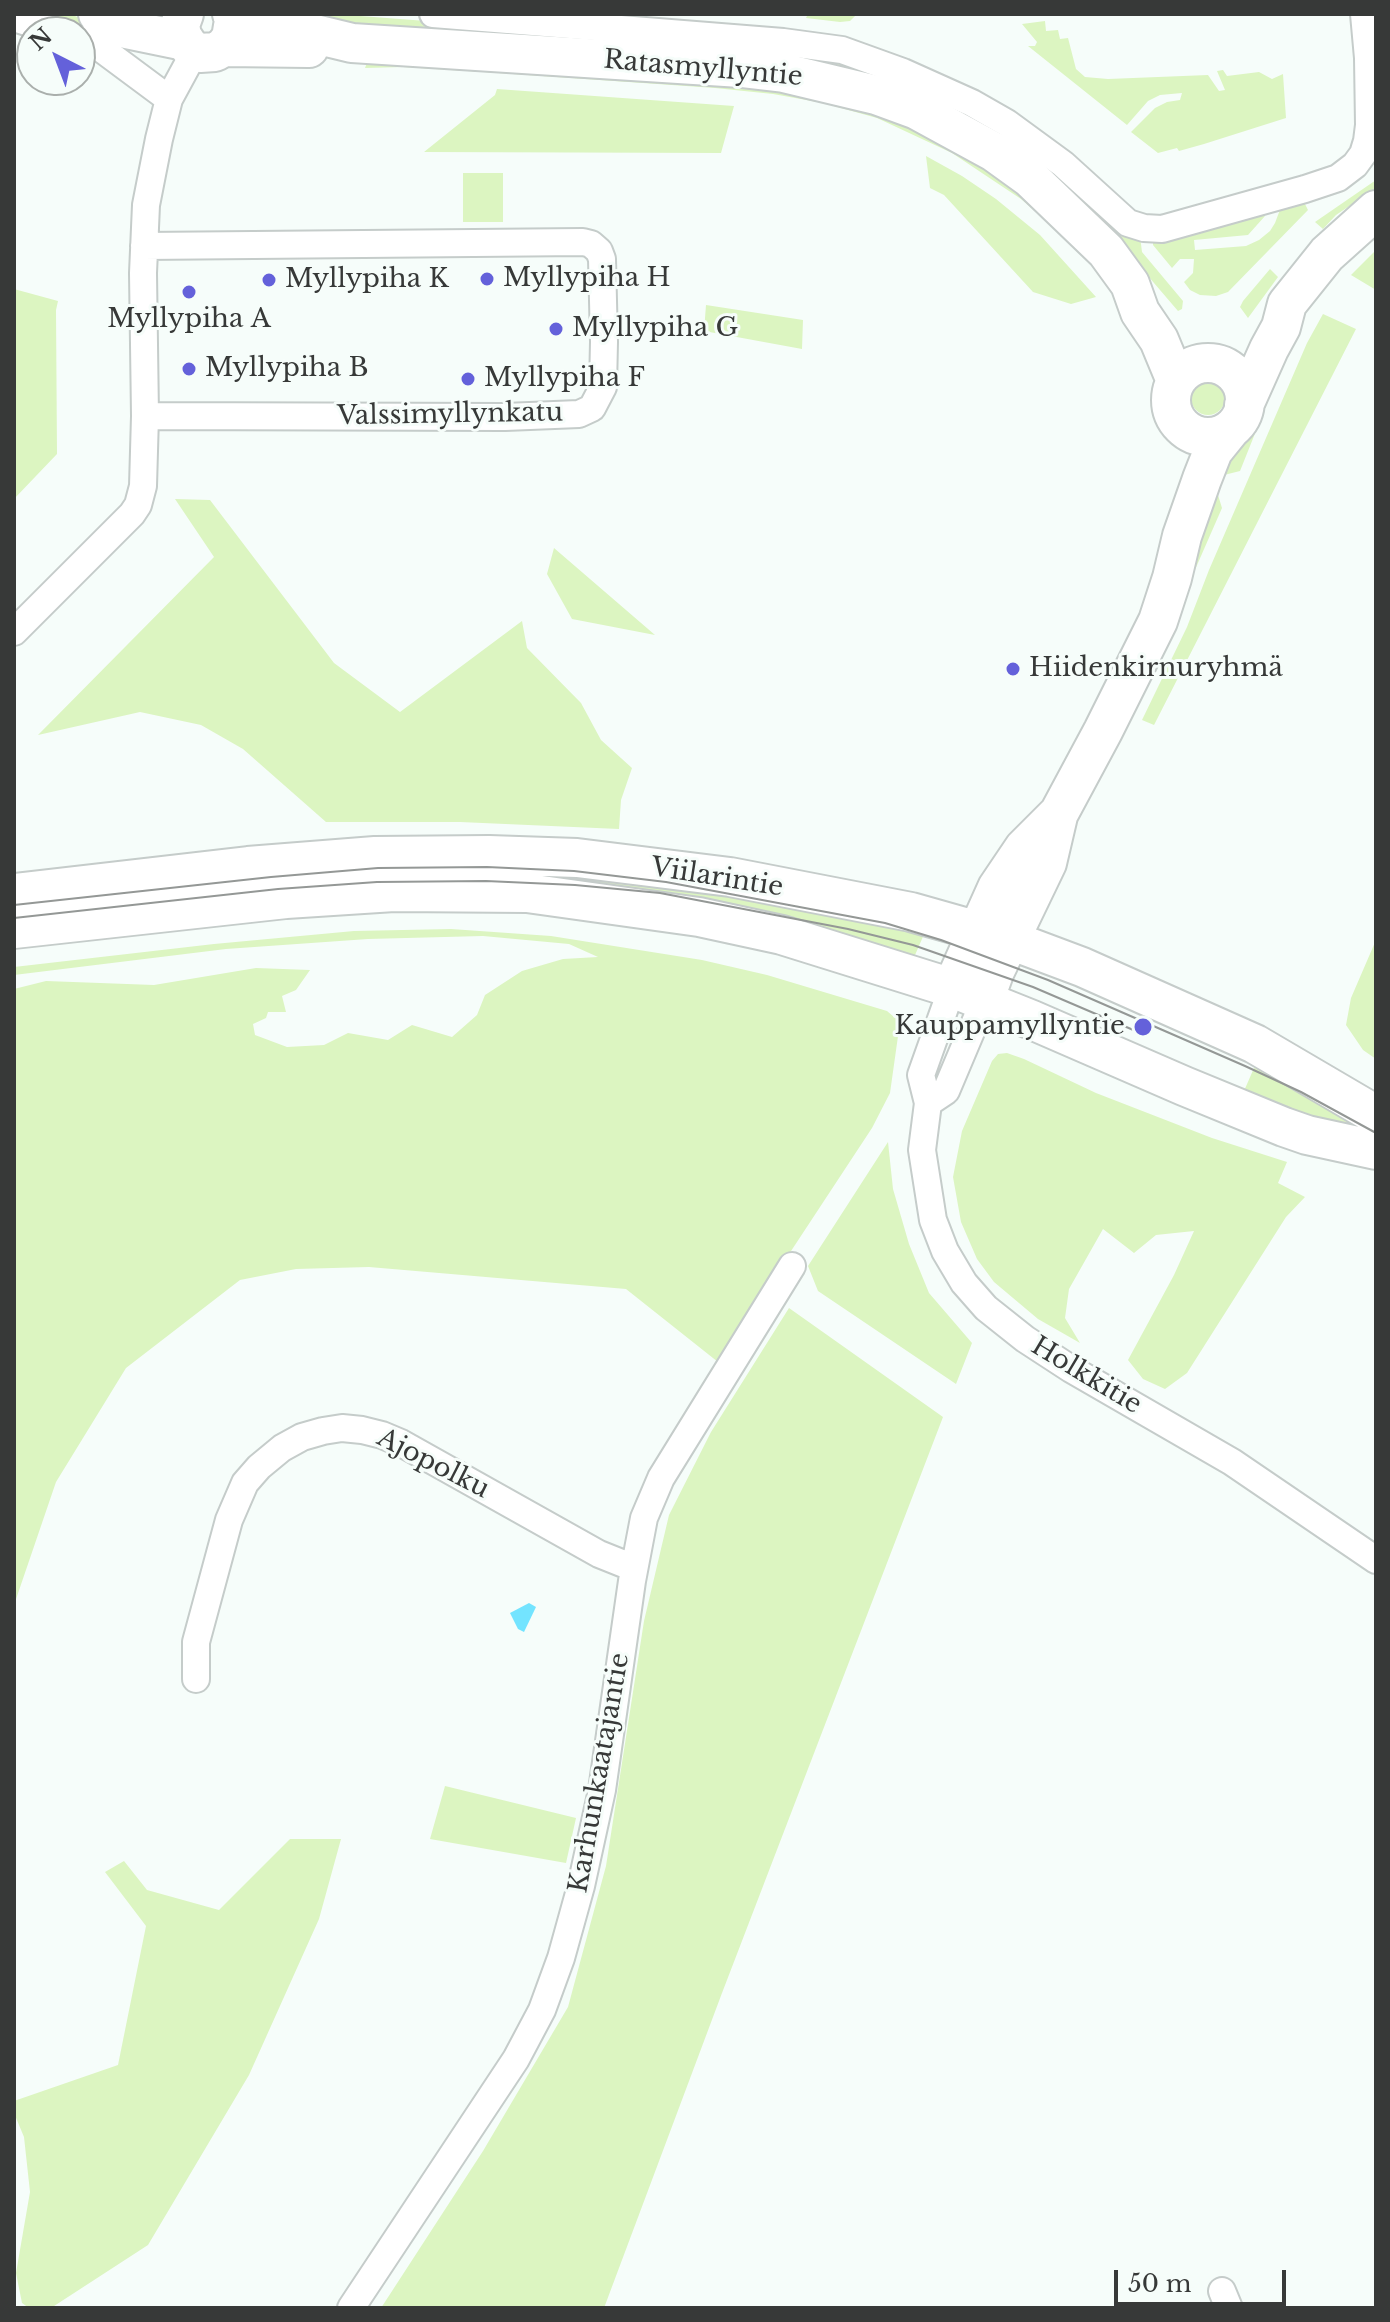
<!DOCTYPE html>
<meta charset="utf-8">
<style>
body{margin:0}
#map{position:relative;width:1390px;height:2322px;overflow:hidden;background:#f6fdfa;font-family:"Libre Baskerville",serif}
canvas{display:block}
.frame{position:absolute;inset:0;border:16px solid #373938;pointer-events:none}
.north{position:absolute;left:16px;top:16px;width:80px;height:80px;box-sizing:border-box;background:#f6fdfa;border:2px solid #aaafac;border-radius:50%;rotate:318deg;font-size:22px;font-weight:700;line-height:32px;text-align:center;color:#373938}
.north::after{content:'';display:block;margin:auto;width:28px;height:36px;background:#6461da;clip-path:polygon(50% 0,100% 100%,50% 72%,0 100%)}
.scale{position:absolute;left:1114px;top:2270px;width:172px;height:36px;box-sizing:border-box;border:4px solid #373938;border-top:0;padding-left:10px;font-size:24px;line-height:28px;white-space:nowrap;color:#373938;-webkit-text-stroke:6px #f6fdfa;paint-order:stroke}
</style>
<div id="map">
<canvas width="1390" height="2322"></canvas>
<div class="frame"></div>
<div class="north">N</div>
<div class="scale">50 m</div>
</div>
<script>
const ctx = document.querySelector('canvas').getContext('2d');
ctx.lineJoin = 'round';
function fillPath(path, color) {
  ctx.fillStyle = color;
  ctx.fill(path, 'evenodd');
}
function shape(rows) {
  const path = new Path2D();
  for (const r of rows) {
    if (r.length === 3) {
      path.moveTo(r[0] + r[2], r[1]);
      path.arc(r[0], r[1], r[2], 0, 2 * Math.PI);
      continue;
    }
    path.moveTo(r[0], r[1]);
    for (let i = 2; i < r.length; i += 2) path.lineTo(r[i], r[i + 1]);
  }
  return path;
}
function stroke(path, color, width, dash) {
  ctx.strokeStyle = color;
  ctx.lineWidth = width;
  ctx.lineCap = dash ? 'butt' : 'round';
  ctx.setLineDash(dash || []);
  ctx.stroke(path);
}
function write(font, color, halo, rows, align = 'center') {
  ctx.font = font + ' "Libre Baskerville",serif';
  ctx.lineWidth = 6;
  ctx.setLineDash([]);
  ctx.textBaseline = 'middle';
  ctx.strokeStyle = halo;
  ctx.fillStyle = color;
  for (const [text, x, y, turn = 0] of rows) {
    ctx.save();
    ctx.translate(x, y);
    ctx.rotate((+turn || 0) * Math.PI / 180);
    ctx.textAlign = isNaN(turn) ? turn : align;
    if (halo) ctx.strokeText(text, 0, 0);
    ctx.fillText(text, 0, 0);
    ctx.restore();
  }
}
const green = shape([
 [31,14,70,14,92,23,89,33],
 [302,14,334,14,545,30,822,56,877,72,987,120,1140,236,1142,252,1183,301,1182,309,1178,311,1094,213,927,99,327,23],
 [808,14,857,14,850,21,840,22,806,18],
 [1045,21,1046,31,1058,30,1060,39,1068,38,1076,69,1085,77,1108,79,1208,75,1219,91,1225,90,1217,71,1223,70,1227,76,1259,72,1272,79,1283,74,1286,118,1204,144,1179,151,1177,148,1158,153,1131,132,1155,108,1167,102,1180,100,1182,93,1160,95,1148,101,1127,125,1028,46,1035,46,1037,42,1022,24],
 [368,60,781,83,935,132,1061,217,1105,280,1067,239,1021,199,952,153,877,118,823,103,773,94,715,88,484,72,403,67,365,68],
 [497,89,734,106,721,153,424,152,495,95],
 [926,156,962,176,996,199,1040,235,1096,297,1071,304,1033,292,944,195,930,188],
 [463,173,503,173,503,222,463,222],
 [1376,180,1376,188,1336,215,1323,229,1315,222],
 [1303,200,1308,210,1228,292,1216,296,1200,295,1190,290,1184,282,1193,273,1194,259,1180,259,1172,268,1153,245,1153,237,1265,210,1265,216,1248,235,1194,240,1195,250,1246,246,1259,240,1270,231,1275,223,1281,207],
 [1376,250,1376,290,1351,275],
 [1270,269,1278,277,1248,318,1240,307,1243,301],
 [14,289,58,301,56,310,57,454,14,499],
 [706,305,803,320,802,349,704,331],
 [1323,314,1356,329,1154,725,1142,720,1187,627,1209,570,1307,343],
 [1270,359,1280,371,1240,471,1224,475,1211,471,1247,432,1253,422],
 [1208,398,17],
 [1205,489,1218,495,1222,508,1194,572,1188,571],
 [175,499,210,500,334,663,400,712,522,621,527,648,581,703,601,740,632,768,621,800,619,829,460,822,326,822,243,749,201,725,140,712,38,735,214,557],
 [554,548,655,635,572,619,547,574],
 [577,865,925,932,912,962,775,920,160,881],
 [451,929,551,936,702,960,767,975,887,1011,900,1022,890,1093,872,1128,718,1362,626,1289,369,1267,296,1269,240,1280,126,1368,56,1482,14,1605,14,989,46,981,154,985,256,968,310,970,296,990,282,996,286,1012,268,1012,266,1018,253,1024,255,1035,287,1047,324,1045,348,1033,388,1040,412,1025,452,1037,477,1015,485,995,522,971,563,959,598,957,569,944,483,936,368,939,226,949,14,975,14,967,214,944,354,931],
 [1376,940,1376,1059,1363,1050,1346,1025,1351,998],
 [1007,1053,1024,1059,1096,1093,1212,1138,1287,1162,1278,1183,1305,1197,1286,1217,1187,1373,1165,1389,1143,1379,1128,1360,1174,1275,1194,1231,1156,1235,1134,1253,1103,1229,1069,1289,1065,1318,1080,1343,1038,1319,994,1282,977,1259,961,1222,953,1177,962,1131,992,1061,998,1054],
 [1264,1055,1376,1138,1316,1127,1244,1091,1254,1068,1258,1069],
 [888,1142,893,1189,909,1244,929,1293,972,1343,956,1384,818,1291,808,1266],
 [789,1308,943,1417,722,1993,604,2308,381,2308,483,2151,568,2007,606,1866,644,1621,669,1515,711,1432],
 [445,1786,576,1818,566,1863,430,1839],
 [290,1839,341,1839,319,1919,249,2075,148,2245,51,2308,29,2308,22,2303,16,2273,30,2192,24,2137,14,2113,14,2101,118,2065,146,1926,105,1872,124,1861,147,1890,219,1910]
]);
const water = shape([
 [529,1603,536,1607,524,1632,518,1629,510,1613]
]);
const street = shape([
 [433,14,783,42,842,50,903,72,972,103,1007,123,1063,164,1128,223,1144,228,1162,229,1305,189,1338,178,1355,165,1363,154,1367,141,1369,125,1368,58,1364,14],
 [14,18,57,32],
 [80,39,95,44,169,99],
 [144,246,583,242,591,244,599,251,602,259,604,342,603,387,592,408,579,414,505,417,145,416],
 [14,632,132,514,138,505,143,486,145,416,143,273,146,205,159,139,169,99,195,51],
 [952,988,921,1075,928,1103,922,1150,933,1220,945,1251,964,1283,986,1308,1025,1339,1071,1369,1232,1462,1376,1560],
 [928,1103,946,1091,984,1001],
 [196,1679,196,1642,229,1520,245,1483,259,1467,282,1448,302,1437,323,1431,342,1428,362,1430,382,1435,401,1443,599,1554,634,1568],
 [1222,2291,1229,2308],
 [351,2308,516,2059,542,2010,561,1958,581,1886,602,1790,632,1581,644,1518,661,1478,792,1266]
]);
const secondary = shape([
 [98,14,116,27,184,41],
 [184,14,180,25,182,36,190,48,200,53,215,52,224,47,231,38,233,26],
 [232,14,352,43,741,68,784,73,876,95,917,110,994,152,1030,178,1106,251,1130,284,1140,312,1159,340,1176,381],
 [224,47,309,48],
 [1208,400,37],
 [1244,405,1269,349,1281,327,1287,304,1327,254,1376,210],
 [14,893,248,866,375,856,489,855,577,858,730,877,911,912,1010,940,1082,967,1255,1044,1376,1115],
 [14,929,286,899,394,892,527,893,699,917,782,935,952,988,1032,1020,1184,1086,1284,1127,1307,1135,1376,1150],
 [952,988,997,888,1024,848,1059,813,1103,731,1158,621,1172,578,1182,536,1202,479,1213,451,1230,430],
 [984,1001,994,973,1047,863,1058,816]
]);
const tram = shape([
 [14,905,271,877,378,868,487,867,574,871,666,882,885,923,941,940,1048,980,1245,1066,1301,1092,1376,1133],
 [14,918,278,889,377,882,486,881,575,885,660,893,848,929,913,945,1033,987,1145,1035]
]);
const markers = [
 [487,279,8,"#6461da"],
 [269,280,8,"#6461da"],
 [189,292,8,"#6461da"],
 [556,329,8,"#6461da"],
 [189,369,8,"#6461da"],
 [468,379,8,"#6461da"],
 [1013,669,8,"#6461da"],
 [1143,1027,10,"#6461da"]
];
const streetNames = [
 ["Ratasmyllyntie",703,69,5],
 ["Valssimyllynkatu",450,415,-1],
 ["Viilarintie",717,878,9],
 ["Holkkitie",1086,1376,31],
 ["Ajopolku",433,1464,27],
 ["Karhunkaatajantie",600,1773,-80]
];
const poiNames = [
 ["Myllypiha H",503,279],
 ["Myllypiha K",285,280],
 ["Myllypiha A",189,320,"center"],
 ["Myllypiha G",572,329],
 ["Myllypiha B",205,369],
 ["Myllypiha F",484,379],
 ["Hiidenkirnuryhmä",1029,669],
 ["Kauppamyllyntie",1125,1027,"right"]
];
fillPath(green, '#dcf5c1');
fillPath(water, '#73e4ff');
stroke(street, '#c5ccca', 30);
stroke(secondary, '#c5ccca', 42);
stroke(street, '#fff', 26);
stroke(secondary, '#fff', 38);
stroke(tram, '#949896', 2);
for (const [x, y, r, color] of markers) {
  const dot = new Path2D();
  dot.arc(x, y, r, 0, 2 * Math.PI);
  ctx.fillStyle = color;
  ctx.fill(dot);
  stroke(dot, '#f6fdfa', 3);
}
write('26px', '#373938', '#f6fdfa', streetNames);
write('26px', '#373938', '#f6fdfa', poiNames, 'left');
</script>
